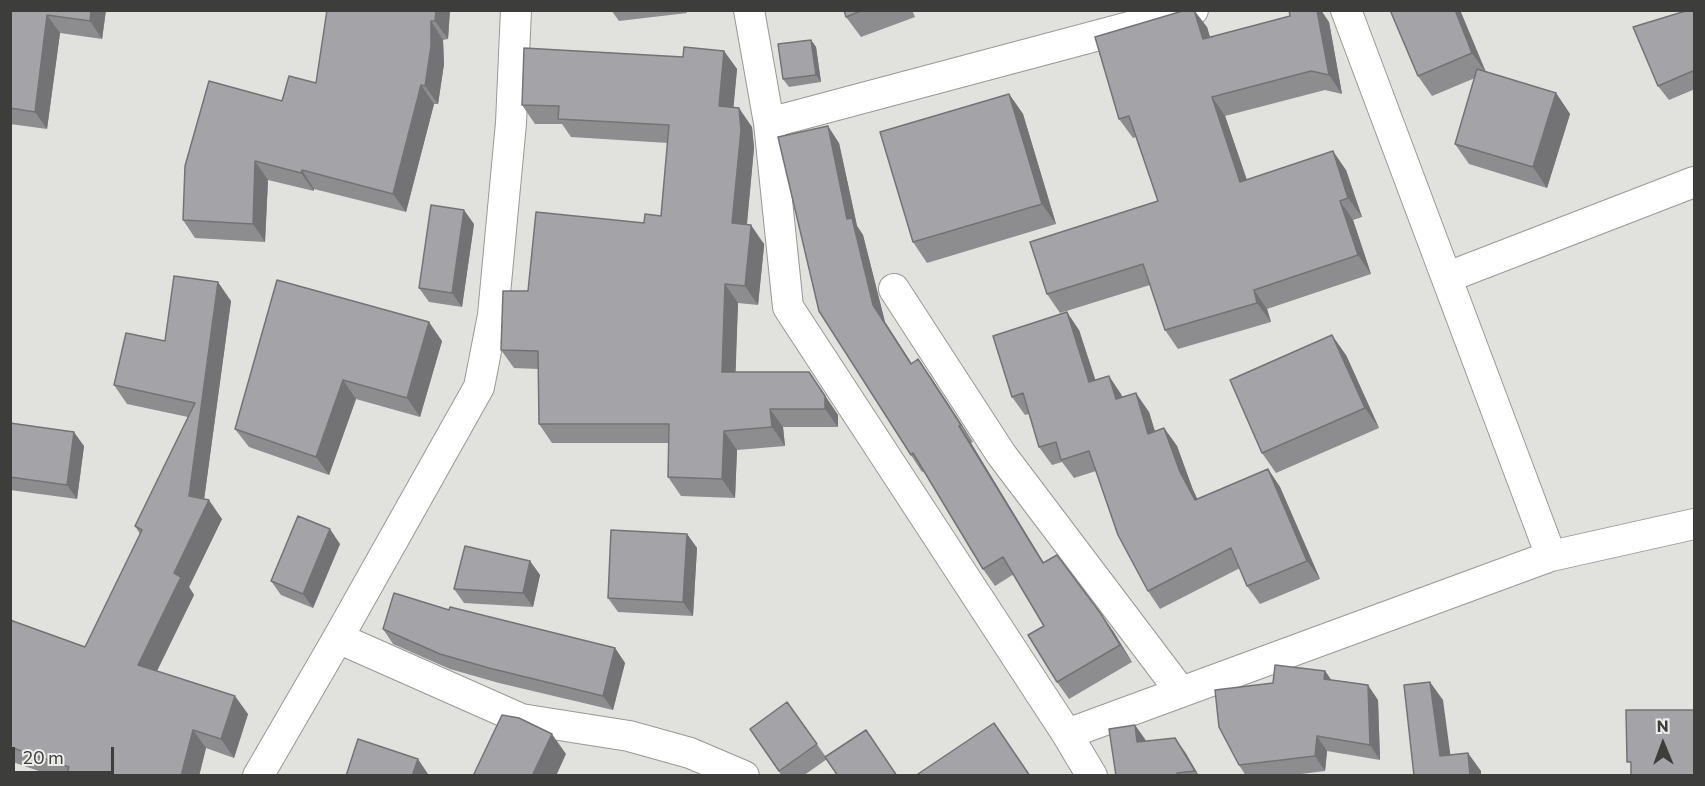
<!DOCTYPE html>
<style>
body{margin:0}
#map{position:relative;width:1705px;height:786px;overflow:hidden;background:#e1e1dd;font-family:Commissioner,sans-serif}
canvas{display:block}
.frame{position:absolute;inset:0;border:12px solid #3d3d3b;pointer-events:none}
.north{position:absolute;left:1633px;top:714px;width:60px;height:60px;-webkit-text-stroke:4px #eeeeea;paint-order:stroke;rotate:359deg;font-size:16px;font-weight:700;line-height:24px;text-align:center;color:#3d3d3b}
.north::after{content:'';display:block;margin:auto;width:21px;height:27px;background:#3d3d3b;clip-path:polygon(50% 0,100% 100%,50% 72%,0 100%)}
.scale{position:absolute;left:12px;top:747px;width:102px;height:27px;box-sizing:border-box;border:3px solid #3d3d3b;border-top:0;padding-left:8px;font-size:18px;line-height:21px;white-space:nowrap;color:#3d3d3b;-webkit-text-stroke:4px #eeeeea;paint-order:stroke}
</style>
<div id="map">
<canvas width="1705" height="786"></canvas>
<div class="frame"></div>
<div class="north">N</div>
<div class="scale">20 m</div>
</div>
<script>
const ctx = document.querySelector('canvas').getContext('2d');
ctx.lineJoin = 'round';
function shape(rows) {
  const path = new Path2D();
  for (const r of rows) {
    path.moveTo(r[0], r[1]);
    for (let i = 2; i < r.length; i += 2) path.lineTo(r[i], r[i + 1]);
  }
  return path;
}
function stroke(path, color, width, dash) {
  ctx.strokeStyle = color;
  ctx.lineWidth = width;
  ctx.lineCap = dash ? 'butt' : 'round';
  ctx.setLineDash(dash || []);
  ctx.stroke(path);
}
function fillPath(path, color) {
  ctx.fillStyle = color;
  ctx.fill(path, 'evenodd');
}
const minor = shape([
 [749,10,769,123,788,307,1067,734,1092,776],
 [1346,10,1551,556],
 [769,123,1193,10],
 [1448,277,1694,182],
 [894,289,1001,454,1181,692],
 [338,638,521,719,629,736,690,753,744,776],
 [1067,734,1551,556,1694,524],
 [258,776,338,638,479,387,493,315,511,123,516,10]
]);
const wall = shape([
 [10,10,106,10,102,39,60,33,47,129,10,124],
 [450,10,448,39,443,40,444,64,438,104,434,104,406,212,314,189,314,191,268,180,265,242,195,238,183,220,282,101],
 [611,10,686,10,687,13,619,21],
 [844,10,912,10,915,17,861,37,846,17],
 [1390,10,1460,10,1486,72,1556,93,1570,114,1547,188,1469,164,1455,144,1475,78,1432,96,1418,76],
 [1695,10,1695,89,1669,100,1658,86],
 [1329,22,1342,94,1325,90,1225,116,1247,180,1346,170,1362,217,1353,220,1371,274,1267,309,1271,322,1178,349,1165,330,1150,285,1060,313,1047,294,1158,201,1136,137,1133,138,1119,119,1207,27,1210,37],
 [811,40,816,47,821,82,789,87,783,79],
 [724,51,737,69,733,108,752,127,754,148,747,225,764,244,764,246,758,305,738,303,735,372,809,372,838,415,838,427,783,427,785,446,737,450,735,498,681,496,668,477,669,443,552,443,539,424,539,369,514,368,501,350,528,291,644,223,661,216,668,143,571,137,562,124,535,124,522,105,683,57],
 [1009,94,1023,114,1056,224,927,263,913,242],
 [839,143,857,226,863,235,885,322,912,364,930,376,973,442,971,443,1044,563,1113,631,1132,662,1069,699,1057,682,1044,626,1014,574,995,586,983,569,924,471,922,472,911,455,819,311],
 [474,224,462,307,429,302,419,288],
 [277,280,442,341,420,417,356,399,329,475,249,447,235,429],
 [231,301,204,499,222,519,189,587,194,595,157,671,248,714,234,758,206,748,199,776,53,776,10,761,10,620,85,647,140,534,135,526,188,417,127,404,114,385,165,341],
 [1079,330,1095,380,1121,394,1123,398,1149,412,1155,431,1164,428,1177,446,1193,490,1197,499,1268,469,1280,487,1320,579,1260,604,1247,586,1240,568,1160,609,1148,591,1096,471,1074,478,1062,462,1052,465,1039,447,1029,414,1025,415,1012,397],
 [1346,355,1379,428,1276,473,1262,453],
 [10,423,84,446,77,499,10,490],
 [687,534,697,548,693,616,618,612,608,598],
 [340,544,313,608,281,595,271,581],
 [530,561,540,575,533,607,464,603,454,589],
 [449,610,615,648,625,663,613,710,499,683,450,669,393,644,383,629],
 [1325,671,1331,680,1378,700,1380,760,1327,751,1325,771,1285,776,1246,776,1239,765,1273,683],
 [787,702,826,757,827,759,803,776,782,776,750,729],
 [1145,739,1146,741,1185,752,1199,776,1116,776]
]);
const shadedWall = shape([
 [91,10,106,10,102,39,90,21],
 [436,10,450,10,448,39,435,21],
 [1194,10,1207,27,1216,58,1203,39],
 [1317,10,1321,10,1329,22,1342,94,1329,75],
 [1455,10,1460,10,1486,73,1472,53],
 [47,15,60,33,47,129,35,112],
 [431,21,443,40,444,64,438,104,425,86],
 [811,40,816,47,821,82,816,75],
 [724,51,737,69,732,125,719,106],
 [421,85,434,104,406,212,393,194],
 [1556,93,1570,114,1547,188,1533,167],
 [1009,94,1023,114,1056,224,1042,204],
 [1212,97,1225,116,1254,201,1240,182],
 [739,108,752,127,754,148,745,242,732,223],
 [828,126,839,143,857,226,863,235,885,322,923,381,873,305,847,219],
 [1333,151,1346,170,1362,217,1348,198],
 [255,161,268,180,265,242,253,224],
 [302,170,314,189,314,191,301,173],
 [1340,201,1353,220,1371,274,1358,255],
 [464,210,474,224,462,307,452,293],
 [751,225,764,244,764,246,758,305,745,286],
 [218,282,231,301,202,515,189,496],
 [725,284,738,303,735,391,722,372],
 [1254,290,1267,309,1271,322,1257,303],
 [1067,312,1079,330,1102,400,1089,382],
 [429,322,442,341,420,417,407,398],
 [1332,335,1346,355,1379,428,1365,408],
 [918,359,930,376,973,442,961,425],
 [809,372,838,415,838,427,825,409],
 [1109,376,1121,394,1129,418,1116,399],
 [343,380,356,399,329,475,316,457],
 [1136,393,1149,412,1161,452,1148,434],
 [770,409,783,427,785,446,772,427],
 [959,426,971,443,1054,580,1043,563],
 [1164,428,1177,446,1193,490,1207,518,1195,500,1180,472],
 [724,431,737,450,735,498,722,479],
 [74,432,84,446,77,499,67,485],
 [1268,469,1280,487,1320,579,1307,561],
 [209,500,222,519,189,587,194,595,151,683,138,665,174,573],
 [330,529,340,544,313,608,303,594],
 [687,534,697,548,693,616,683,602],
 [530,561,540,575,533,607,523,593],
 [1101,614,1113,631,1132,662,1120,645],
 [615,648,625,663,613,710,603,696],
 [1325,671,1335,685,1324,679],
 [1430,682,1443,700,1453,774,1440,756],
 [1368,685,1378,700,1380,760,1370,745],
 [235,696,248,714,234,758,221,739],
 [1135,725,1145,739,1147,757,1137,742],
 [193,730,206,748,199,776,181,776],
 [552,734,566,754,556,776,532,776],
 [1317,736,1327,751,1325,771,1315,756],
 [1175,738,1185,752,1199,776,1198,776,1195,771],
 [1468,753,1481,771,1481,776,1470,776],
 [418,759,428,774,427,776,412,776]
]);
const building = shape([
 [10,10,91,10,90,21,47,15,35,112,10,108,10,10],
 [327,10,436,10,435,21,431,21,431,46,425,86,421,85,393,194,302,170,301,173,255,161,253,224,183,220,185,166,209,81,282,101,289,76,316,83,327,10],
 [844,10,863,10,846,17,844,10],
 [1186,10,1194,10,1203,39,1290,16,1289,10,1317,10,1329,75,1311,71,1212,97,1240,182,1333,151,1348,198,1340,201,1358,255,1254,290,1257,303,1165,330,1143,264,1047,294,1030,242,1158,201,1129,116,1119,119,1095,37,1186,10],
 [1390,10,1455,10,1472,53,1418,76,1390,10],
 [1689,10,1695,10,1695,70,1658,86,1633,27,1689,10],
 [811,40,816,75,783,79,778,44,811,40],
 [684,47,724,51,719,106,739,108,741,130,732,223,751,225,751,227,745,286,725,284,722,372,809,372,825,396,825,409,770,409,772,427,724,431,722,479,668,477,669,424,539,424,538,351,501,350,503,291,528,291,536,212,644,223,645,214,661,216,669,125,558,119,559,106,522,105,524,48,683,57,684,47],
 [1477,69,1556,93,1533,167,1455,144,1477,69],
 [1009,94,1042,204,913,242,880,132,1009,94],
 [828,126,847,219,852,218,873,305,911,364,918,359,961,425,959,426,1043,563,1057,555,1101,614,1120,645,1057,682,1028,635,1044,626,1003,557,983,569,913,453,911,455,819,311,778,137,828,126],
 [431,205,464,210,452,293,419,288,431,205],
 [174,276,218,282,189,496,209,500,174,573,181,577,138,665,235,696,221,739,193,730,181,776,66,776,69,767,10,747,10,620,85,647,142,530,135,526,195,403,114,385,126,333,165,341,174,276],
 [277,280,429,322,407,398,343,380,316,457,235,429,277,280],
 [1067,312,1089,382,1109,376,1116,399,1136,393,1148,434,1164,428,1180,472,1195,500,1268,469,1307,561,1247,586,1231,548,1148,591,1118,535,1089,451,1061,460,1056,442,1039,447,1023,393,1012,397,993,336,1067,312],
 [1332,335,1365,408,1262,453,1230,380,1332,335],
 [10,423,74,432,67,485,10,477,10,423],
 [298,516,330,529,303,594,271,581,298,516],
 [611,530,687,534,683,602,608,598,611,530],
 [465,546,530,561,523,593,454,589,465,546],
 [394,593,449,610,450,607,615,648,603,696,489,668,440,654,383,629,394,593],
 [1275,665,1325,671,1324,679,1368,685,1370,745,1317,736,1315,756,1239,765,1219,727,1215,690,1273,683,1275,665],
 [1430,682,1440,756,1468,753,1470,776,1414,776,1404,685,1430,682],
 [787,702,817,744,779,771,750,729,787,702],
 [1626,710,1695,710,1695,776,1631,776,1631,762,1627,762,1626,710],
 [502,715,519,718,552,734,532,776,473,776,502,715],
 [994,723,1030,776,915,776,994,723],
 [1135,725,1137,742,1175,738,1195,771,1177,773,1178,776,1116,776,1109,729,1135,725],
 [866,730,897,776,838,776,825,757,866,730],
 [358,739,418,759,412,776,346,776,358,739]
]);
stroke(minor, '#989894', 32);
stroke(minor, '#fff', 30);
fillPath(wall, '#8d8d90');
fillPath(shadedWall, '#737376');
fillPath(building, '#a4a4a8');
stroke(building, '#737376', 1.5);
</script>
